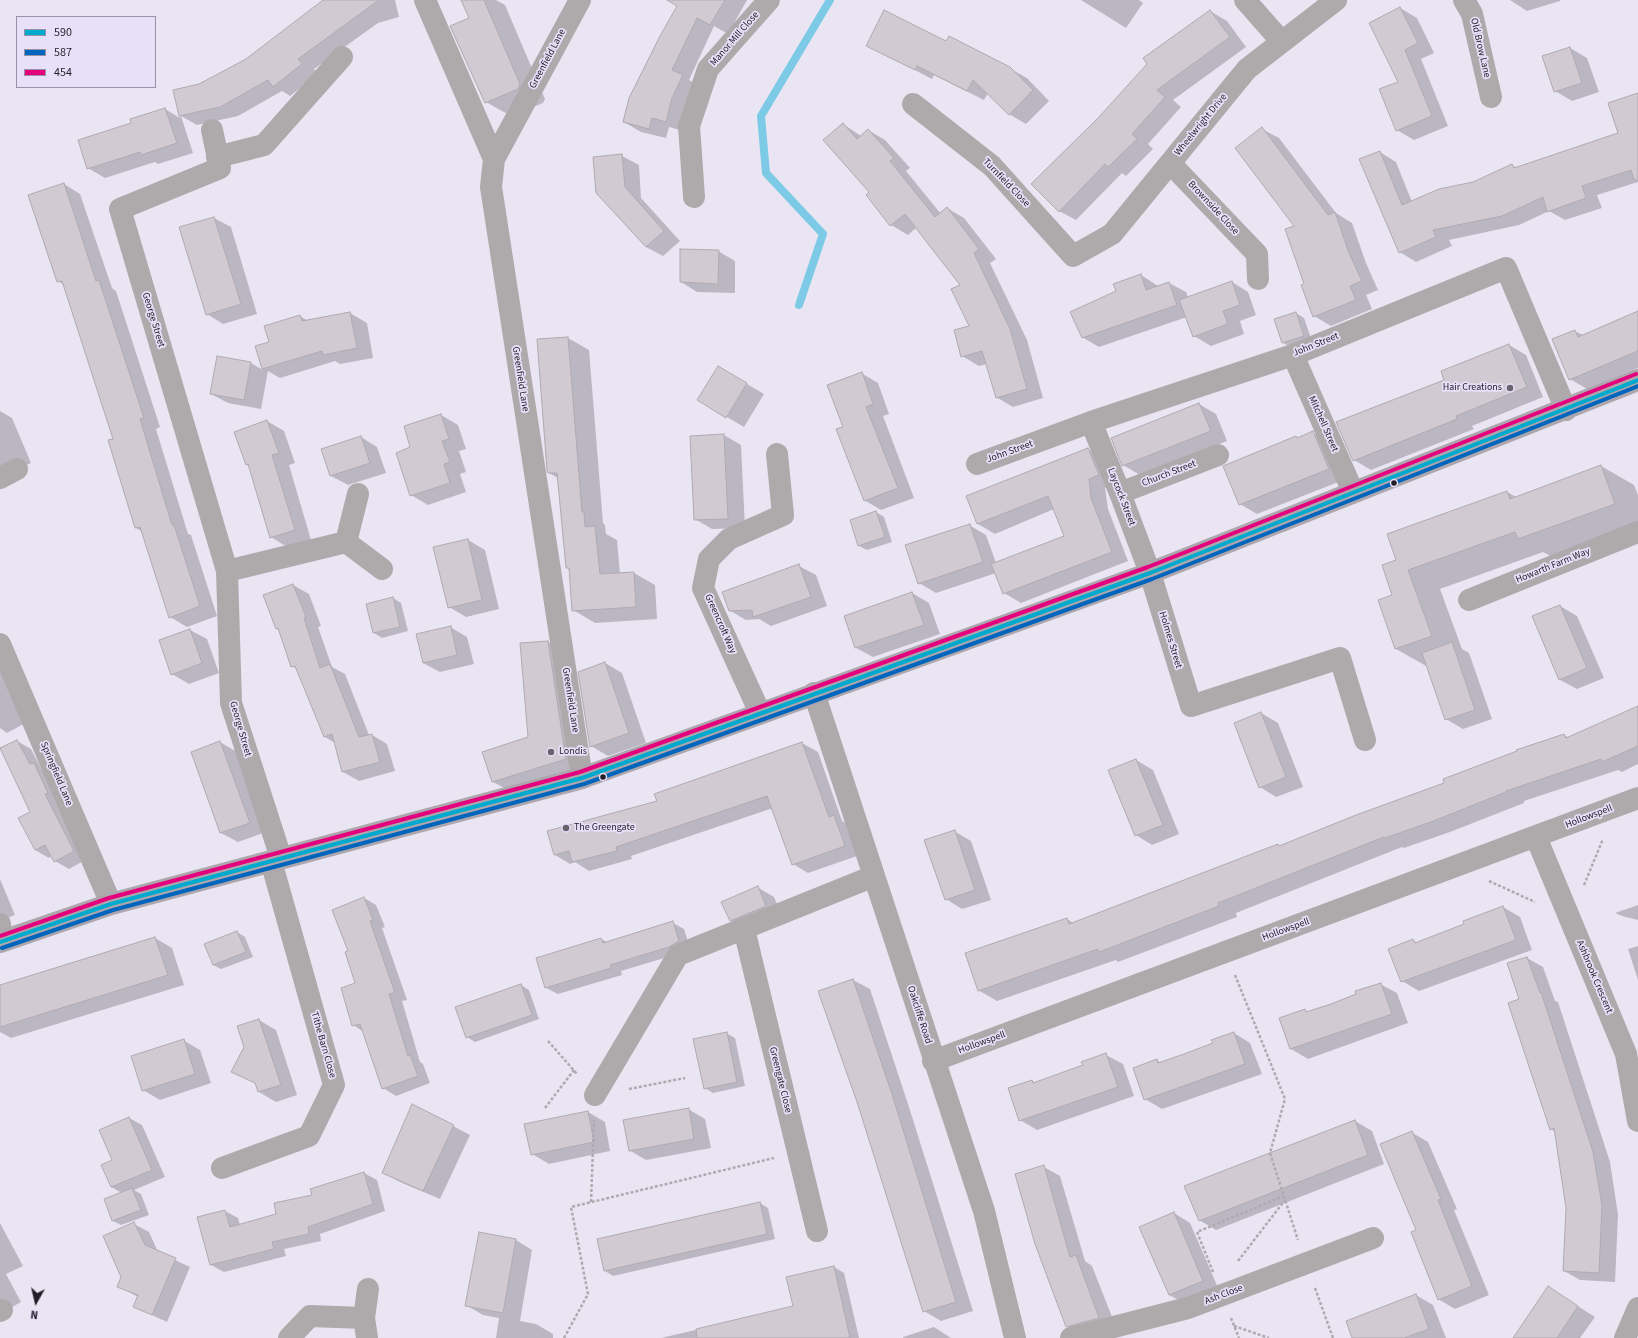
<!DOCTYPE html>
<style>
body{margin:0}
#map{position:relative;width:1638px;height:1338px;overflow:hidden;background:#eae5f3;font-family:"Source Sans 3",sans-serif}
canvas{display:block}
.legend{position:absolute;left:16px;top:16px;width:140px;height:72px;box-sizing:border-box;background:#e8dff9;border:1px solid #9992a5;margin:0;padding:5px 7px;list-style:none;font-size:12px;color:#221e27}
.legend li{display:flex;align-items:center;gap:8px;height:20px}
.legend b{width:20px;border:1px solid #9992a5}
.north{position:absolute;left:16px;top:1282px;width:40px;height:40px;-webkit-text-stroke:3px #e8dff9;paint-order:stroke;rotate:188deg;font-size:11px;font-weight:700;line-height:16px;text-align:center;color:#221e27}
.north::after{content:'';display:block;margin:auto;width:14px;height:18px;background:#221e27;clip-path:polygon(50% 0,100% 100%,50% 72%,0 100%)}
</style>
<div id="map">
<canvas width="1638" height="1338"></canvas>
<ul class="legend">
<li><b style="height:5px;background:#00a9ce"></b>590</li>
<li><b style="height:5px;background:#0065bd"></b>587</li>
<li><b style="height:5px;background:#e5007d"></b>454</li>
</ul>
<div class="north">N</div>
</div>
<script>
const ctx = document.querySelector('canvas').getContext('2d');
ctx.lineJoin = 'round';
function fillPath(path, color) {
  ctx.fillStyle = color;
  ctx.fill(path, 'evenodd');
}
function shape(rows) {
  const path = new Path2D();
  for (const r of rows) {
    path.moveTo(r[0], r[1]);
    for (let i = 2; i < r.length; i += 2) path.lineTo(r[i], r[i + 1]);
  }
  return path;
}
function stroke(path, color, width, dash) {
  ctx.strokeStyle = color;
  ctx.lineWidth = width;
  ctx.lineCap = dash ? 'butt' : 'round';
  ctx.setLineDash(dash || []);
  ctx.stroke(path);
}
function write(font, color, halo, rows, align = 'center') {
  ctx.font = font + ' "Source Sans 3",sans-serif';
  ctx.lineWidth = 3.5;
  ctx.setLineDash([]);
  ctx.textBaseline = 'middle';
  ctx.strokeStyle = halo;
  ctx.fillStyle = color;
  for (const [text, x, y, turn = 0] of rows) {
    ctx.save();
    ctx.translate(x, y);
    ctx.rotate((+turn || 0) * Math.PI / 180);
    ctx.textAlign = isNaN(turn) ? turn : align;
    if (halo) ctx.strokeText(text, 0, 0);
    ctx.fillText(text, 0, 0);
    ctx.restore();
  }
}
const shadow = shape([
 [325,0,395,0,399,17,378,23,314,69,318,74,290,96,282,91,238,116,197,125,181,116,193,153,158,164,155,162,105,178,88,168,132,123,165,109,180,118,174,91,199,85,246,60],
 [462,0,496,0,505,5,545,99,543,103,511,116,486,102,470,19],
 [682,0,747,0,728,34,714,26,689,80,700,86,683,131,669,127,666,138,641,132,624,122],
 [1081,0,1139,0,1143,3,1126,28],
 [1510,0,1560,0,1560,1,1527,11],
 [1400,8,1417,18,1434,53,1421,59,1448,126,1414,140,1397,130,1400,82],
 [1210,11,1227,21,1246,47,1173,100,1181,107,1148,144,1153,149,1126,176,1122,173,1076,220,1059,211],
 [947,43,1009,68,1027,78,1049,101,1026,124,1009,114,988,93,984,100,934,75,932,79,867,45],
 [1570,48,1587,58,1599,92,1572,101,1555,91],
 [1638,95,1638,182,1597,195,1602,208,1565,220,1549,211,1519,225,1449,240,1452,246,1416,262,1400,252,1380,152,1396,162,1412,202,1473,183,1512,165,1517,168,1619,133],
 [843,124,861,136,868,130,885,140,910,168,906,171,941,214,947,208,964,218,996,259,990,263,1027,340,1043,398,1013,407,996,397,987,364,979,366,962,356,970,327,961,286,916,228,908,235,891,225,870,193],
 [1262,129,1279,138,1336,213,1352,223,1366,263,1378,290,1366,295,1372,309,1331,326,1314,316,1305,284,1296,226],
 [622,156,639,165,641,198,680,241,663,256,646,247,594,157],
 [64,184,80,194,112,288,116,291,160,427,156,429,188,534,191,535,217,616,187,627,170,617,143,532,136,528,114,439,64,285,58,281],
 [214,218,231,227,257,314,223,324,207,314],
 [718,251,735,261,735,293,697,292,681,282],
 [1141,275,1158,286,1169,283,1186,292,1188,298,1232,282,1248,292,1256,315,1240,321,1244,334,1211,346,1194,336,1187,317,1099,347,1082,337,1117,291],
 [1638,312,1638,368,1587,389,1570,379,1574,331,1583,335],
 [350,313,367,323,373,358,340,364,335,361,280,378,268,371,261,409,228,403,211,394,251,363,263,370,256,347,270,342,300,316,308,321],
 [1296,313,1304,318,1312,341,1291,347,1283,343,1275,320],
 [568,338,589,350,603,523,605,525,606,534,617,540,620,574,634,573,655,585,657,619,595,623,573,610,570,570,567,568,558,478,549,473],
 [1509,345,1526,355,1543,397,1472,426,1474,429,1371,470,1354,460,1446,380],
 [718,367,764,394,744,427,698,400],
 [861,373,878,383,889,414,883,416,914,498,881,510,864,500],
 [1199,404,1216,414,1227,441,1140,475,1123,465],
 [0,411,12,418,31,463,0,477],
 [441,415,458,425,466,449,459,451,466,472,460,474,466,492,428,505,411,495,412,448],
 [267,421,284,431,295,463,289,465,311,540,287,547,271,537,249,466,246,464],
 [1313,433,1330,442,1346,479,1257,514,1240,504,1298,439],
 [724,435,741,445,745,528,712,529,695,519],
 [361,437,377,447,386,473,348,485,331,476,323,450],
 [1088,449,1105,458,1115,484,1105,488,1108,509,1128,561,1021,603,1004,593,996,573,936,593,919,583,969,525,986,535,996,563,1066,537,1054,509,995,534,978,524,967,497],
 [1601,466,1634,485,1638,495,1638,526,1552,557,1543,552,1440,589,1462,649,1469,653,1492,719,1463,729,1446,719,1428,667,1396,649,1394,596,1397,560,1507,492,1516,497],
 [876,512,884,517,892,542,867,550,859,546,851,521],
 [468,540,485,550,499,609,466,617,449,607],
 [799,566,816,575,827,606,771,626,759,619,746,620,729,610],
 [293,585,309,594,321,626,318,627,332,667,345,674,369,735,372,735,387,744,395,771,359,781,343,772,335,743,325,737,298,670,292,666,279,630,276,628],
 [912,593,929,603,940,634,873,657,856,648],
 [393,598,401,603,408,631,382,638,374,633],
 [1560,606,1577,616,1604,678,1577,689,1560,680],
 [450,627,467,637,474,664,440,672,423,663],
 [190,630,207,639,219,673,189,684,172,674],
 [548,642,565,652,583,769,510,791,493,782,529,738],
 [0,659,31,720,7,733,0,728],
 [605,663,622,673,646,743,608,756,591,746],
 [1638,707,1638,764,1622,772,1618,770,1524,801,1524,803,1450,832,1404,848,1402,847,1236,913,1237,917,1118,962,1116,960,997,1001,978,990,1067,919,1073,923,1280,847,1445,783,1564,735,1569,738],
 [1261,713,1278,723,1303,787,1276,797,1260,787],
 [17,741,31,749,41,768,48,772,87,859,69,869,55,861,52,856,49,858,35,850,31,812],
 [220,742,237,752,266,832,238,842,221,833],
 [802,743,818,752,842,821,849,825,860,855,808,873,793,864,773,808,631,856,632,859,589,871,575,862,570,864,555,855,658,801],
 [1136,760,1153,770,1179,834,1152,845,1136,835],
 [954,831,971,841,991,900,962,909,946,899],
 [0,879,15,915,0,921],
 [757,887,774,897,782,916,747,930,730,920],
 [364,898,376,905,385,927,382,928,407,1000,402,1001,420,1062,423,1064,430,1083,396,1096,383,1088,364,1032,353,1025,356,984,350,952],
 [1638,905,1638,920,1622,916,1615,913],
 [1503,907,1520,917,1532,950,1419,991,1402,981,1413,940,1417,943,1466,925],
 [673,923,684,929,690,948,681,953,621,971,622,975,558,994,546,988,537,959,601,939,607,942],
 [237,932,245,937,253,957,221,969,213,965],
 [155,938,172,948,184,985,11,1038,0,1032,0,986],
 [1638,946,1638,980,1628,949],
 [1527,958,1543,967,1555,1001,1558,1002,1610,1162,1618,1215,1615,1282,1580,1280,1564,1271,1567,1208,1555,1132,1551,1129,1520,1000],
 [853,980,870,989,908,1104,973,1311,941,1321,924,1311],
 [1380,984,1397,993,1408,1023,1308,1059,1291,1049,1281,1019,1305,1010,1308,1013,1331,1005],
 [521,985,529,990,539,1019,475,1042,467,1037],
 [259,1020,276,1030,297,1095,276,1102,259,1092,257,1084,232,1071],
 [726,1033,735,1038,745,1086,713,1093,705,1088],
 [1234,1033,1250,1043,1262,1074,1162,1109,1145,1099,1157,1060,1161,1063,1214,1044],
 [183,1040,200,1050,211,1083,160,1100,143,1090],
 [1106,1055,1123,1064,1134,1096,1037,1130,1020,1120,1032,1081,1036,1083,1084,1066],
 [688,1109,705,1119,711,1148,646,1160,629,1150],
 [588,1112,605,1122,610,1151,549,1164,532,1154],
 [129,1118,142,1125,165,1177,134,1190,141,1194,149,1215,121,1225,113,1221,122,1193,111,1187,114,1161],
 [1355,1121,1372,1131,1384,1164,1216,1230,1199,1220],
 [453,1126,470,1135,440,1199,400,1182,383,1172],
 [1411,1132,1428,1142,1457,1209,1454,1210,1489,1295,1455,1309,1438,1299,1417,1230],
 [1044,1167,1060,1176,1085,1261,1092,1266,1116,1327,1084,1336,1067,1326],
 [364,1173,377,1180,385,1211,320,1234,321,1241,284,1249,286,1256,224,1272,211,1265,225,1211,238,1218,240,1225,277,1214],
 [760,1203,768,1208,775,1239,613,1276,605,1271,598,1240],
 [1174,1213,1190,1223,1219,1290,1186,1304,1169,1295],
 [0,1223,23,1266,6,1274,21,1302,0,1314],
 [134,1224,149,1232,158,1252,190,1267,167,1322,134,1307,138,1297,118,1286,122,1277],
 [516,1240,532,1250,520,1321,536,1324,553,1334,553,1338,496,1338,499,1318,483,1315,466,1305],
 [834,1267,844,1273,859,1338,661,1338,794,1307],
 [1549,1288,1595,1317,1580,1338,1514,1338],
 [1416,1295,1433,1305,1446,1338,1353,1338],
 [934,1327,951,1338,903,1338,903,1337]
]);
const stream = shape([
 [799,305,823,234,766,173,761,116,830,0]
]);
const building = shape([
 [323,0,379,0,298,59,302,64,273,87,268,80,220,107,179,116,173,90,199,84,246,59,323,0],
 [461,0,484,0,520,84,518,89,485,103,450,26,469,18,461,0],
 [667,0,725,0,710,25,697,18,672,70,683,75,672,98,666,122,652,118,649,129,623,122,629,98,660,36,677,6,667,0],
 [1400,7,1418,43,1405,50,1432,116,1396,131,1379,89,1398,82,1369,23,1400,7],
 [884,10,946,41,949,36,1010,67,1033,90,1009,115,973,80,967,91,917,66,915,70,866,46,884,10],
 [1210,10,1230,37,1157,90,1165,97,1132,134,1137,139,1108,167,1105,164,1059,212,1031,184,1099,117,1147,64,1143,58,1210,10],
 [1570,47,1582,83,1554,92,1542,56,1570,47],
 [1638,93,1638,180,1634,180,1631,170,1582,186,1586,198,1547,212,1543,197,1502,216,1433,230,1436,237,1399,253,1359,159,1380,151,1402,205,1439,189,1473,182,1512,164,1514,168,1618,133,1608,103,1638,93],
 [165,108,177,143,141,155,140,152,87,169,78,140,131,123,130,119,165,108],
 [843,123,857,139,868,129,894,158,890,161,935,217,947,207,979,249,974,253,1010,329,1027,389,996,398,982,351,961,357,954,330,969,326,951,289,960,285,905,214,890,226,866,195,869,192,823,140,843,123],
 [1262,127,1328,215,1335,212,1349,253,1362,281,1350,286,1356,300,1313,317,1301,285,1304,284,1285,229,1294,226,1235,148,1262,127],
 [622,154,625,187,664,231,646,247,596,193,593,157,622,154],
 [64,183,96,281,99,280,144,418,140,419,172,525,174,525,200,606,169,618,140,527,135,528,108,440,113,439,62,281,57,282,28,195,64,183],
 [214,217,241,304,206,315,179,227,214,217],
 [680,249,719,250,718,284,680,282,680,249],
 [1141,274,1146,290,1169,282,1177,305,1082,338,1070,312,1116,291,1113,284,1141,274],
 [1232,281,1240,305,1223,311,1228,324,1193,337,1179,300,1232,281],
 [1638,311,1638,351,1569,380,1552,339,1575,330,1578,337,1638,311],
 [350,312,357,348,323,355,322,351,262,369,255,346,269,342,264,326,300,315,302,321,350,312],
 [1296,312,1304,336,1282,343,1274,319,1296,312],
 [568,337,582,512,584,512,585,527,595,526,600,574,634,572,636,607,572,611,569,568,566,568,557,473,548,473,547,470,537,339,568,337],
 [1509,344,1527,387,1456,416,1457,419,1353,461,1336,422,1444,380,1441,371,1509,344],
 [217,356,251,362,244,400,210,394,217,356],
 [718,366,747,383,726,418,697,400,718,366],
 [862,372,873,404,866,407,898,488,864,501,836,429,843,427,827,385,862,372],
 [1199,403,1211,431,1122,466,1111,438,1199,403],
 [441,414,449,439,442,441,450,462,444,464,450,483,410,496,396,453,410,447,404,426,441,414],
 [267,420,279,453,272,455,295,530,270,538,248,464,246,465,234,432,267,420],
 [1313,431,1329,469,1239,505,1223,466,1296,436,1297,438,1313,431],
 [724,434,728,519,694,520,690,436,724,434],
 [361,436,370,463,330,476,321,449,361,436],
 [1088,448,1099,475,1089,479,1091,498,1112,552,1003,594,991,564,1064,536,1048,496,977,524,966,496,1088,448],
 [1601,465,1615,504,1518,539,1515,532,1408,570,1432,636,1395,649,1378,600,1392,595,1382,565,1396,560,1387,534,1507,491,1510,499,1601,465],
 [876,511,885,537,858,546,850,520,876,511],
 [970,524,983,562,918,584,905,545,970,524],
 [468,539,482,600,448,608,433,547,468,539],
 [799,564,811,597,753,617,752,610,729,611,722,592,799,564],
 [293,584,306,617,304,618,320,668,330,664,359,737,372,734,380,762,342,772,332,734,324,737,295,666,291,667,278,628,276,629,263,595,293,584],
 [912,592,924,625,855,648,844,616,912,592],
 [393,597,400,627,373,633,366,604,393,597],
 [1560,605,1587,668,1559,680,1532,616,1560,605],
 [451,626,457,655,423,663,416,634,451,626],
 [190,629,202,663,171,675,159,640,190,629],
 [548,641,566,759,492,782,482,752,528,737,520,643,548,641],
 [1452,642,1475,710,1445,720,1422,653,1452,642],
 [605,662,629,733,590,747,578,672,605,662],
 [1638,706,1638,746,1602,762,1601,759,1506,791,1506,792,1431,822,1385,838,1384,837,1218,903,1219,906,1099,952,1098,949,978,991,965,953,1067,918,1069,924,1278,844,1279,846,1356,815,1444,783,1443,779,1517,751,1516,750,1564,734,1566,738,1638,706],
 [1261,712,1286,777,1259,788,1234,723,1261,712],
 [17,740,30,764,34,763,48,793,45,794,74,851,54,862,45,845,35,850,18,818,30,812,0,748,17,740],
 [220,741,250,823,220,833,191,752,220,741],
 [802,742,829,817,834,815,845,846,792,865,767,796,616,847,617,851,572,862,569,851,554,855,547,831,657,801,654,794,802,742],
 [1136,759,1163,825,1135,836,1108,770,1136,759],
 [955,830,975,890,945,900,924,840,955,830],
 [758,886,766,906,730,921,721,902,758,886],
 [364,897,373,920,370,921,395,993,389,994,408,1056,410,1055,418,1076,382,1089,360,1024,352,1026,341,988,355,983,345,952,348,951,332,910,364,897],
 [1503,906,1516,940,1401,982,1388,949,1413,939,1415,943,1464,924,1463,921,1503,906],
 [673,921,679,941,669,947,610,965,611,968,545,988,536,958,601,938,603,943,673,921],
 [237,931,246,952,213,965,204,944,237,931],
 [155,937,168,975,0,1027,0,985,155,937],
 [1527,957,1540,993,1541,992,1593,1152,1602,1205,1599,1273,1563,1271,1566,1208,1554,1128,1550,1130,1508,1003,1519,999,1507,963,1527,957],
 [853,979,892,1094,956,1302,923,1312,858,1105,818,991,853,979],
 [1381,983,1392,1014,1290,1049,1279,1018,1305,1009,1306,1012,1331,1004,1356,994,1355,991,1381,983],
 [521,984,532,1015,466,1038,455,1007,521,984],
 [259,1019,281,1085,258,1092,255,1083,231,1072,244,1047,237,1026,259,1019],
 [727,1032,737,1082,704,1089,693,1039,727,1032],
 [1234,1032,1245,1064,1144,1100,1133,1068,1157,1059,1158,1063,1184,1054,1213,1043,1211,1040,1234,1032],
 [184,1039,195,1074,142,1091,131,1056,184,1039],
 [1106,1053,1118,1087,1019,1121,1008,1088,1032,1080,1033,1083,1083,1065,1081,1062,1106,1053],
 [412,1104,454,1125,423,1191,382,1173,412,1104],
 [689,1108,694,1139,629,1151,623,1120,689,1108],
 [588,1111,594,1142,531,1155,524,1124,588,1111],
 [129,1117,152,1170,111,1187,101,1165,112,1160,99,1130,129,1117],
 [1355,1120,1368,1155,1199,1221,1184,1186,1355,1120],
 [1412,1131,1441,1199,1438,1200,1472,1286,1438,1300,1411,1232,1416,1230,1380,1144,1412,1131],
 [1044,1165,1070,1257,1076,1255,1099,1318,1066,1327,1035,1244,1015,1174,1044,1165],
 [364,1172,373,1204,308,1227,309,1234,272,1242,274,1249,210,1265,197,1217,225,1210,230,1227,276,1214,274,1203,312,1195,310,1189,364,1172],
 [132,1188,141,1210,112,1221,104,1199,132,1188],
 [760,1202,767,1234,604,1271,597,1239,760,1202],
 [1174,1212,1203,1281,1169,1295,1139,1227,1174,1212],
 [134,1222,145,1245,176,1258,152,1315,133,1307,138,1295,117,1287,121,1277,103,1236,134,1222],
 [479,1232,516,1239,503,1313,465,1306,479,1232],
 [834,1266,850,1338,697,1338,696,1329,793,1306,786,1277,834,1266],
 [1548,1286,1578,1306,1557,1338,1513,1338,1548,1286],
 [1416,1294,1429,1329,1404,1338,1352,1338,1346,1321,1416,1294]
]);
const path = shape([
 [1489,881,1535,902],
 [1584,885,1603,839],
 [1235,975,1285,1099,1270,1153,1298,1240],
 [548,1041,577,1074],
 [629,1089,685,1078],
 [545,1108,574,1070],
 [591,1202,594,1120],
 [1238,1261,1285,1200],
 [1213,1272,1197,1232,1284,1196],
 [1315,1288,1333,1338],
 [1231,1318,1239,1338],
 [1234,1326,1269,1338],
 [564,1338,588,1294,571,1207,774,1158]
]);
const minor = shape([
 [425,0,494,159],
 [580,0,494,159,491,187,582,778],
 [1245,0,1282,42],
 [1464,0,1472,14,1491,97],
 [913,104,992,166,1073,256,1112,234,1247,69,1336,0],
 [212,130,220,168,120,209,227,571,231,703,281,858],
 [217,157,264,145,342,57],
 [1170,163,1257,254,1258,279],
 [694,197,689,126,708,69,769,0],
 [1293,355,1353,492],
 [1091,422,1120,493,1150,573,1191,706,1340,658,1365,740],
 [977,464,1091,422,1293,355,1506,268,1566,410],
 [0,478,17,469],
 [1120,493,1218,455],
 [346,542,358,494],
 [227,571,346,542,382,569],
 [1469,600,1638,532],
 [0,644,111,904],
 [814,693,984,1211,1015,1338],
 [760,713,703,588,709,559,729,539,783,515,777,454],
 [1536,837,1626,1054,1638,1121],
 [0,924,2,941],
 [744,929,817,1231],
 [933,1061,1638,798],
 [595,1095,678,955,874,876],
 [222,1168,309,1136,334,1085,271,861],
 [0,1311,2,1310],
 [364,1318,367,1338],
 [289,1338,310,1316,364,1318,368,1289],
 [1071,1338,1188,1308,1373,1238],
 [1625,1338,1638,1308]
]);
const highway = shape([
 [0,942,111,904,582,778,1150,573,1638,380]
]);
const bus1 = shape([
 [0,942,111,904,582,778,1150,573,1638,380]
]);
const bus2 = shape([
 [2,948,113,910,584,784,1152,579,1638,386]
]);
const bus3 = shape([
 [0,936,109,898,580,772,1148,567,1636,374]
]);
const markers = [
 [1510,388,4,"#68646e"],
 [1394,483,3.5,"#221e27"],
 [551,752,4,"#68646e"],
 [603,777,3.5,"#221e27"],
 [566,828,4,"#68646e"]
];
const streetNames = [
 ["Manor Mill Close",735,39,-49],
 ["Old Brow Lane",1480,48,77],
 ["Greenfield Lane",548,59,-62],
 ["Wheelwright Drive",1201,125,-51],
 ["Turnfield Close",1006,183,46],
 ["Brownside Close",1213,208,47],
 ["George Street",153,320,73],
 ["John Street",1316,345,-22],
 ["Greenfield Lane",520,379,81],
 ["Mitchell Street",1323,424,66],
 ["John Street",1010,452,-20],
 ["Church Street",1169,474,-21],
 ["Laycock Street",1121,497,69],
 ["Howarth Farm Way",1553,566,-22],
 ["Greencroft Way",720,624,66],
 ["Holmes Street",1170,640,73],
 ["Greenfield Lane",570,700,81],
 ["George Street",240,729,74],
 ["Springfield Lane",56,774,67],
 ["Hollowspell",1589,817,-21],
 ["Hollowspell",1286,930,-20],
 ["Ashbrook Crescent",1594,977,67],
 ["Oakcliffe Road",919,1015,72],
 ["Hollowspell",982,1043,-20],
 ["Tithe Barn Close",323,1045,74],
 ["Greengate Close",780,1080,76],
 ["Ash Close",1224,1295,-21]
];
const poiNames = [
 ["Hair Creations",1502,388,"right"],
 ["Londis",559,752],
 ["The Greengate",574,828]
];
fillPath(shadow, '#0003');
stroke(stream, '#7dcae6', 8);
fillPath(building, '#d2cad2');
stroke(building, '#b0a9b1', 1);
stroke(path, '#aeaab0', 2.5, [3, 2]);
stroke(minor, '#aeaaac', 22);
stroke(highway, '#ada6ad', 22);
stroke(bus1, '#00a9ce', 4);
stroke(bus2, '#0065bd', 4);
stroke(bus3, '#e5007d', 4);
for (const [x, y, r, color] of markers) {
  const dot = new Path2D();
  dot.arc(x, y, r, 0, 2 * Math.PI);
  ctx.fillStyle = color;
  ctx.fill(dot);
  stroke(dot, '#e8dff9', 1.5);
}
write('10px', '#221e27', '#e8dff9', streetNames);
write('10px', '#221e27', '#e8dff9', poiNames, 'left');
</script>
